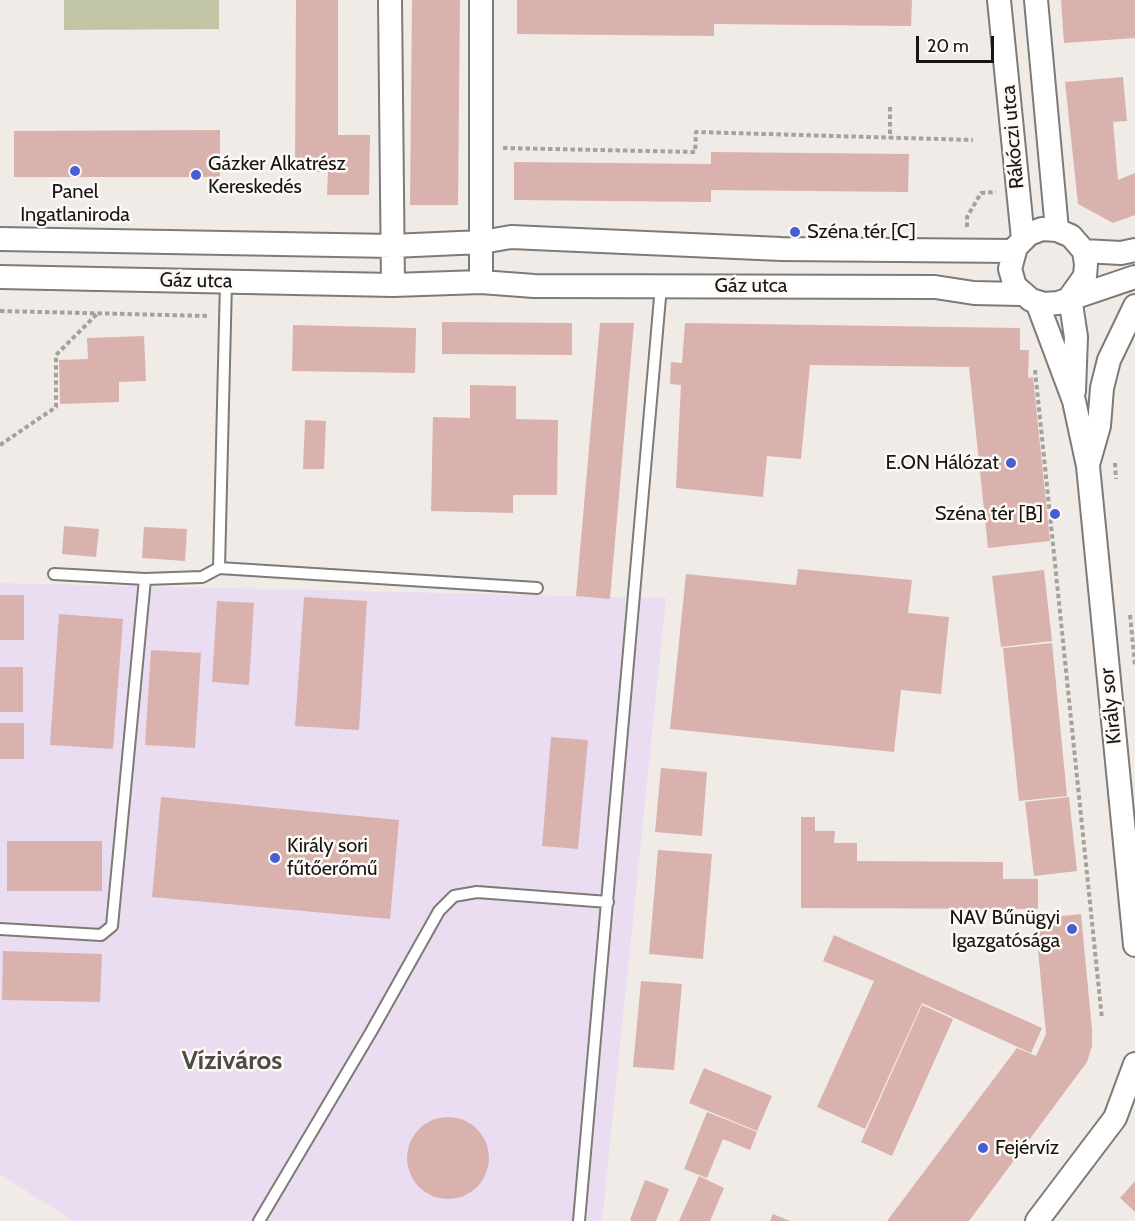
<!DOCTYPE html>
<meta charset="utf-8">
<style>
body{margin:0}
#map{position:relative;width:1135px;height:1221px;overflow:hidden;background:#f0ebe7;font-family:Cabin,sans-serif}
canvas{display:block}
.scale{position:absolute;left:916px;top:36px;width:78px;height:27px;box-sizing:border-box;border:3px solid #171614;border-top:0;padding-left:8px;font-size:18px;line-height:21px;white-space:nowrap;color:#171614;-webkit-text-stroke:4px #fdf9f5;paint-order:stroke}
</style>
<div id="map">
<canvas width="1135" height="1221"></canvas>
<div class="scale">20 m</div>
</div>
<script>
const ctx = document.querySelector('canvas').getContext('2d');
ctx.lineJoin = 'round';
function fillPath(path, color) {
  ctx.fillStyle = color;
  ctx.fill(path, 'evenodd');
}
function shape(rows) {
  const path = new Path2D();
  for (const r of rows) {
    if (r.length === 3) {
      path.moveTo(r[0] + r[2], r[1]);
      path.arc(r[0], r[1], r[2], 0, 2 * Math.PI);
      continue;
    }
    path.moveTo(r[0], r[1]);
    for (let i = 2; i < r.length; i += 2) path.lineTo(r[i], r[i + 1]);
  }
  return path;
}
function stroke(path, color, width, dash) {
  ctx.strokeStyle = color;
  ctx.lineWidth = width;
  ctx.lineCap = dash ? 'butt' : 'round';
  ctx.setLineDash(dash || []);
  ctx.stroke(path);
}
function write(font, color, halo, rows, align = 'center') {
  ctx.font = font + ' Cabin,sans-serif';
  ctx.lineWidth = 5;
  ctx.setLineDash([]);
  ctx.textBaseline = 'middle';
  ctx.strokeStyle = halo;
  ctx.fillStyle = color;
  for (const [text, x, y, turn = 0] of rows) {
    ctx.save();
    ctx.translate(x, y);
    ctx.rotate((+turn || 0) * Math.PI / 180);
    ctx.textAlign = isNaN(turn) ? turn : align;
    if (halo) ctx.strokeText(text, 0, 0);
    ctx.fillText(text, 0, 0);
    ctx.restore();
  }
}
const industrial = shape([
 [0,583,666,598,602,1221,73,1221,0,1174]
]);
const green = shape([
 [64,0,219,0,219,29,64,30]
]);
const building = shape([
 [296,0,338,0,338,135,370,135,369,195,327,195,328,172,295,172],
 [412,0,460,0,458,205,410,205],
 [517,0,912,0,911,26,714,24,714,36,517,34],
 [1061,0,1135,0,1135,38,1064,43],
 [1123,77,1127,121,1113,122,1118,180,1135,173,1135,215,1113,223,1078,204,1065,82],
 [220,130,220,177,14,177,14,131],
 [711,152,909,154,908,192,711,190,711,202,514,200,514,162,711,164],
 [442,322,572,323,572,355,442,354],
 [600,323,634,323,610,599,576,596],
 [685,323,1020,328,1020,350,1029,350,1028,378,1033,377,1050,541,988,548,969,367,810,365,801,459,767,456,763,497,676,488,681,385,670,384,671,362,682,363],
 [293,325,416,328,415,373,292,371],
 [144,336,146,381,119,382,119,402,60,404,59,360,88,359,87,338],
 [470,385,516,386,516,419,558,420,557,495,513,495,513,513,431,511,433,417,470,418],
 [305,420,326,421,324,469,303,469],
 [64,526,99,529,96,557,62,554],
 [144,527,187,529,185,561,142,558],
 [798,569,912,580,908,613,949,617,941,694,901,690,894,752,670,729,686,574,796,585],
 [1044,570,1052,641,1001,647,992,576],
 [0,595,24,595,24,640,0,640],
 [304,597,367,601,359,730,295,726],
 [217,601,254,603,249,685,212,682],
 [59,614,123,619,113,749,50,745],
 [1052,643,1067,796,1019,801,1003,648],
 [151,650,201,653,195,748,145,745],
 [0,667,23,667,23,712,0,712],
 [0,723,24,723,24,759,0,759],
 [551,737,588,740,578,849,542,846],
 [661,768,707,772,702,836,655,832],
 [161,797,399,820,390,919,152,897],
 [1069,797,1077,871,1034,876,1025,802],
 [801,817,815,817,815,831,835,831,834,843,857,843,857,861,1003,862,1003,879,1038,879,1038,909,801,908],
 [7,841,102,841,102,891,7,891],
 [658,850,712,854,703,959,649,954],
 [1081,914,1092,1030,1092,1046,1087,1062,969,1221,887,1221,1017,1048,1036,1056,1046,1034,1035,919],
 [834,935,1042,1028,1031,1053,922,1003,865,1129,817,1107,874,981,823,961],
 [3,951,102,954,100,1002,2,1000],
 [641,981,682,984,674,1070,633,1067],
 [922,1005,953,1019,892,1156,861,1142],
 [704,1068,772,1096,757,1131,689,1103],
 [707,1112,757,1132,750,1150,723,1139,707,1178,684,1169],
 [448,1158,41],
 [699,1176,724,1188,710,1221,679,1221],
 [645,1180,669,1189,656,1221,632,1221,630,1220],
 [1135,1181,1135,1212,1120,1198],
 [773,1214,790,1221,770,1221]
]);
const path = shape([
 [890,107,890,138],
 [503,148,695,152,696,132,973,140],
 [967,227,967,217,981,193,996,192],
 [0,311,209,316],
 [1035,370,1102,1019],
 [0,445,56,407,56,355,98,313],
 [1115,463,1116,479],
 [1130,615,1135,665]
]);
const lane = shape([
 [219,568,226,282],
 [54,574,145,579,202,577,219,568,537,588],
 [0,929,101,935,112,926,145,579],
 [259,1221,371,1032,439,911,454,896,477,892,608,902],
 [579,1221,661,286]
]);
const street = shape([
 [390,0,393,285],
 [481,0,481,282],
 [999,0,1023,239],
 [1036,0,1057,230],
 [0,239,392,246,482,242,511,237,781,249,1014,251],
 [1084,251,1121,253,1135,250],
 [0,277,393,285,481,282,534,286,935,287,974,293,1021,294],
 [1070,297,1085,276,1086,264,1084,251,1071,236,1057,230,1042,229,1029,234,1016,247,1010,269,1015,286,1031,300,1044,304,1058,303,1135,277],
 [1070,297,1076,337,1074,391],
 [1037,302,1074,401,1088,466,1135,945],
 [1089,461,1099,426,1102,388,1109,360,1135,306],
 [1037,1221,1115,1118,1135,1064]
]);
const markers = [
 [75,171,6,"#475fd3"],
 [196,175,6,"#475fd3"],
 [795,232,6,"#475fd3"],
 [1011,463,6,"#475fd3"],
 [1055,514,6,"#475fd3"],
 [275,858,6,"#475fd3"],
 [1072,929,6,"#475fd3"],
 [983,1148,6,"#475fd3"]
];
const streetNames = [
 ["Rákóczi utca",1013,137,-95],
 ["Gáz utca",196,281,1],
 ["Gáz utca",751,286],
 ["Király sor",1111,706,-96]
];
const poiNames = [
 ["Gázker Alkatrész",208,164],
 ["Kereskedés",208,187],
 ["Panel",75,192,"center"],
 ["Ingatlaniroda",75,215,"center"],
 ["Széna tér [C]",807,232],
 ["E.ON Hálózat",999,463,"right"],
 ["Széna tér [B]",1043,514,"right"],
 ["Király sori",287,846],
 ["fűtőerőmű",287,869],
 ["NAV Bűnügyi",1060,918,"right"],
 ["Igazgatósága",1060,941,"right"],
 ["Fejérvíz",995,1148]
];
const districtNames = [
 ["Víziváros",232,1061]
];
fillPath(industrial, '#eaddf1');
fillPath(green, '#c2c5a5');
fillPath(building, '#d9b2ae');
stroke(lane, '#7e7a76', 14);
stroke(street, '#7e7a76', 26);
stroke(path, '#a5a29e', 4, [4.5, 3]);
stroke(lane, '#fff', 10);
stroke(street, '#fff', 22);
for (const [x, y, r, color] of markers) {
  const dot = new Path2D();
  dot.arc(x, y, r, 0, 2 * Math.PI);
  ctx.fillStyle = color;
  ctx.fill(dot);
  stroke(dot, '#fdf9f5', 2);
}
write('20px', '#171614', '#fdf9f5', streetNames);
write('20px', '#171614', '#fdf9f5', poiNames, 'left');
write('bold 26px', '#4e4b47', '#fdf9f5', districtNames);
</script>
